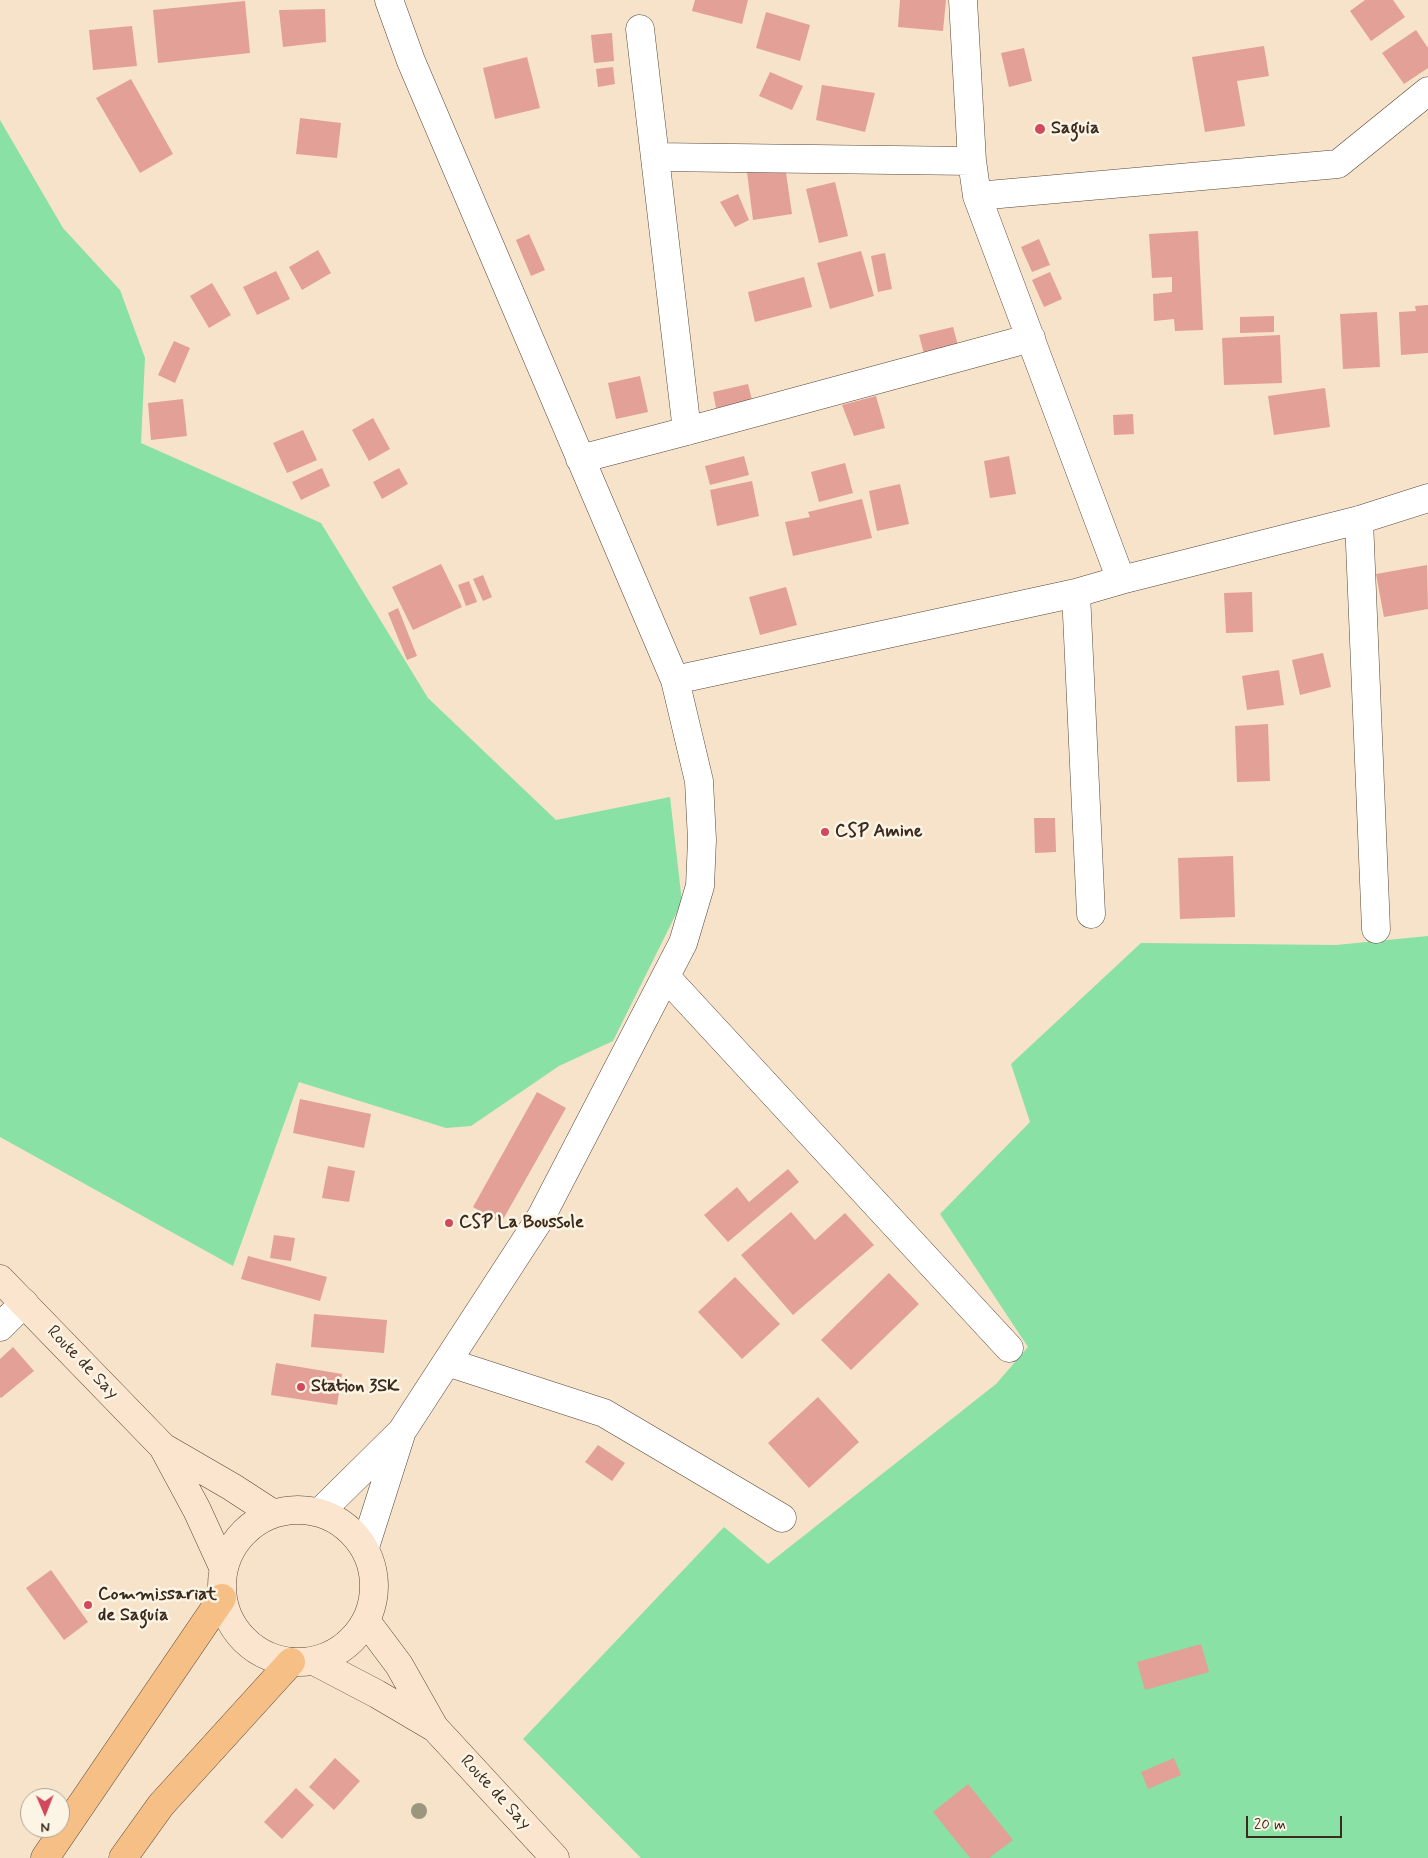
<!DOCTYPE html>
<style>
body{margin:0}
#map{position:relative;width:1428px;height:1858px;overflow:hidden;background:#f7e3ca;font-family:Mynerve,sans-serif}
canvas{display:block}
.north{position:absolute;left:20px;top:1788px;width:50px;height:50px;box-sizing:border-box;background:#fcf5e5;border:1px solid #afa495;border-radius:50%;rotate:179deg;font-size:14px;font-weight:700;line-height:20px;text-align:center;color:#3b2a1e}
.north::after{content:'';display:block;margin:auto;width:18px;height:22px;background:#d1495b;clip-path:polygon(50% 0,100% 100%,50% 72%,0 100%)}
.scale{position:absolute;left:1246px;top:1816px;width:96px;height:22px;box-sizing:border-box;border:2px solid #3b2a1e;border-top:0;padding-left:6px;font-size:15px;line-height:18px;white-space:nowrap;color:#3b2a1e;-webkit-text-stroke:4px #fcf5e5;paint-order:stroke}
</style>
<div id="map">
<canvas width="1428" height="1858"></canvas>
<div class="north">N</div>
<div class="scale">20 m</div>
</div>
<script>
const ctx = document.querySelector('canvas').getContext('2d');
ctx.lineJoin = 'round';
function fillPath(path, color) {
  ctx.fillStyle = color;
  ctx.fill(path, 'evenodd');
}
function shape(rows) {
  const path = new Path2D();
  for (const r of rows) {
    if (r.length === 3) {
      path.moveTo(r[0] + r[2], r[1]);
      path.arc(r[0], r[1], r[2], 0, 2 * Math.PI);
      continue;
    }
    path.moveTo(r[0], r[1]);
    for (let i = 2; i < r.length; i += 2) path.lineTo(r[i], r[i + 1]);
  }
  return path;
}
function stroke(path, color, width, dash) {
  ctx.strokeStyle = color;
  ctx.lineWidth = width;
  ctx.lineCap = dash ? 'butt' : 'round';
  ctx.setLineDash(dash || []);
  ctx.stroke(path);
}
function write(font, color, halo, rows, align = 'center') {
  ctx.font = font + ' Mynerve,sans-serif';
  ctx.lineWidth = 5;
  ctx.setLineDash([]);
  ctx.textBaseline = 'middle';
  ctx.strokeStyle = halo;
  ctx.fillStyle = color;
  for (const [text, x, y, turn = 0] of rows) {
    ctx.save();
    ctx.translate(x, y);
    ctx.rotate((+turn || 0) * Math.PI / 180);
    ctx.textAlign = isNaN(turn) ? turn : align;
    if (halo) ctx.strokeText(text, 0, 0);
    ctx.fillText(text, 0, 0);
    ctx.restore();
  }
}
const green = shape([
 [0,120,63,228,120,290,145,358,141,443,321,523,428,698,556,820,670,797,682,902,613,1041,559,1066,471,1126,446,1128,299,1082,233,1266,0,1137],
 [1428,936,1428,1858,641,1858,523,1739,724,1527,768,1564,996,1384,1028,1347,940,1214,1030,1122,1011,1064,1141,943,1336,945]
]);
const building = shape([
 [695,0,748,0,742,24,692,11],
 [900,0,946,0,943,31,898,27],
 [1365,0,1393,0,1405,17,1371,41,1350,11],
 [245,1,250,53,158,63,153,10],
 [325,9,326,42,283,47,279,10],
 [766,12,810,25,800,61,756,48],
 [132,26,137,66,93,70,89,30],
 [1416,30,1428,48,1428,68,1404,84,1382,53],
 [612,33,614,61,594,63,591,35],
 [1264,46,1269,76,1237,81,1245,126,1205,132,1192,57],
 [1024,48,1032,81,1009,87,1001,53],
 [527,57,540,108,495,119,483,68],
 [613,67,615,84,598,87,596,69],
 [770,72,803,86,792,110,759,96],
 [131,79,173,154,140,173,96,98],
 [822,85,875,93,865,132,816,120],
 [300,118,341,123,337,158,296,154],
 [785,166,792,214,753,220,747,172],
 [835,182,848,236,819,243,806,189],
 [738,194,749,220,735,227,720,202],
 [1198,231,1203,330,1175,331,1174,319,1154,321,1153,294,1172,292,1172,277,1152,278,1149,234],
 [529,234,545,270,531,276,516,240],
 [1039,239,1050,265,1032,272,1021,247],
 [318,250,331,273,302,290,289,267],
 [861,251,874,296,830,309,817,263],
 [885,253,892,289,878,292,871,256],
 [276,271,290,299,257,315,243,287],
 [1050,272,1062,299,1044,307,1032,280],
 [804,277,812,307,755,322,748,292],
 [212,283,231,315,209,328,190,296],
 [1428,305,1428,353,1401,355,1399,312,1416,311,1415,306],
 [1377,312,1380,367,1343,369,1340,314],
 [1274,316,1274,332,1240,333,1240,317],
 [953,327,958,345,924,354,919,335],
 [1280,335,1282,383,1224,385,1222,338],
 [174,341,190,348,175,383,158,375],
 [640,376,648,412,616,419,608,383],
 [748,384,752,400,716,408,713,392],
 [1325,388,1330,427,1274,435,1268,396],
 [876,396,885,428,854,436,842,405],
 [183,399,187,436,151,440,148,403],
 [1133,414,1134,434,1114,435,1113,415],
 [373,418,390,449,369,461,352,430],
 [303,430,317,460,287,473,273,443],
 [744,456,749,475,710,485,705,466],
 [1009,456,1016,494,990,498,984,461],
 [845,463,853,493,819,502,811,472],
 [322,468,330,486,301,500,292,482],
 [399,468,408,484,382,499,373,482],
 [752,481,759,516,717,526,710,490],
 [900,484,909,524,877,531,869,491],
 [862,499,872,538,793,556,785,522,810,517,808,512],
 [441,564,462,607,413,630,392,587],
 [1427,565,1428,609,1384,617,1376,574],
 [483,575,492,597,483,601,473,579],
 [469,581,477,602,466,606,458,585],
 [786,587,797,625,760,635,749,597],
 [1252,592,1253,632,1226,633,1224,593],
 [398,608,417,656,407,660,388,613],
 [1323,653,1331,687,1300,695,1292,660],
 [1279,670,1284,705,1247,710,1242,676],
 [1268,724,1270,781,1237,782,1235,726],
 [1034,818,1055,818,1056,852,1035,853],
 [1233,856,1235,917,1180,919,1178,858],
 [537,1092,566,1108,501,1223,473,1207],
 [300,1099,371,1114,364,1148,293,1133],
 [328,1166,355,1171,349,1202,322,1198],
 [788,1169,799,1182,728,1242,704,1215,737,1187,749,1202],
 [791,1212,815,1240,845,1213,874,1245,793,1315,741,1255],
 [274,1235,295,1238,291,1261,270,1258],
 [248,1256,327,1277,320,1301,241,1279],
 [889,1273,919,1304,851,1370,821,1340],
 [735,1277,780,1324,742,1359,698,1312],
 [314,1314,387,1320,384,1353,311,1347],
 [13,1347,34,1371,1,1398,0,1397,0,1359],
 [276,1363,342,1374,337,1405,271,1395],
 [818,1397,859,1442,809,1488,768,1443],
 [598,1445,625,1463,612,1481,585,1462],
 [51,1570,88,1622,64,1640,26,1588],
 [1201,1644,1209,1672,1145,1690,1137,1662],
 [335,1758,360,1781,334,1810,309,1787],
 [1174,1758,1181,1775,1148,1789,1141,1772],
 [968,1784,1013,1840,989,1858,970,1858,933,1812],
 [296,1788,314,1805,282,1839,264,1822]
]);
const minor = shape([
 [963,0,972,161,977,196,1121,580],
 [640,29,687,431],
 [655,157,972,161],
 [977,196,1338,164,1428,91],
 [580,459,687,431,1031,338],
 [1359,520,1376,929],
 [1076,593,1091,914],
 [675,680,1076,593,1121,580,1359,520,1428,498],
 [666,977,1009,1348],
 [0,1327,24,1303],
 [447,1362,604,1413,782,1518],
 [320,1512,402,1431,541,1217,683,943,700,886,702,840,699,781,675,680,411,61,389,0],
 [365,1547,401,1434]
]);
const secondary = shape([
 [0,1279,163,1447,197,1510,223,1567],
 [163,1447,232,1487,272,1513],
 [298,1586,76],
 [366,1621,399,1665,434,1727,555,1858],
 [314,1661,377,1694,433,1727]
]);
const trunk = shape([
 [45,1858,222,1598],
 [123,1858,161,1805,291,1662]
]);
const trees = [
 [419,1811]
];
const markers = [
 [1040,129,6,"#d1495b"],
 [825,832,5,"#d1495b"],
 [449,1223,5,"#d1495b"],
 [301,1387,5,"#d1495b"],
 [88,1605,5,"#d1495b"]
];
const poiNames = [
 ["Saguia",1051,129],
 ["CSP Amine",835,832],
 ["CSP La Boussole",459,1223],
 ["Station 3SK",311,1387],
 ["Commissariat",98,1595],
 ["de Saguia",98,1616]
];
const streetNames = [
 ["Route de Say",82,1363,46],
 ["Route de Say",495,1793,47]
];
fillPath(green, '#89e1a5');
fillPath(building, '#e2a096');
stroke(minor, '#574638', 29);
stroke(secondary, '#574638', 29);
stroke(trunk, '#574638', 29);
stroke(minor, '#fff', 28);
stroke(secondary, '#fbe5cf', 28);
stroke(trunk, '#f5bf86', 28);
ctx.fillStyle = '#9a977e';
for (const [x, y] of trees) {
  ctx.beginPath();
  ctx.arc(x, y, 8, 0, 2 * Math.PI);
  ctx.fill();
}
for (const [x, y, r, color] of markers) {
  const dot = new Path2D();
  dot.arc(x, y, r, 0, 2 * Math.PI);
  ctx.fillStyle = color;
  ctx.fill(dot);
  stroke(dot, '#fcf5e5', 2);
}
write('bold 18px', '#3b2a1e', '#fcf5e5', poiNames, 'left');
write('18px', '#3b2a1e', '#fcf5e5', streetNames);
</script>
